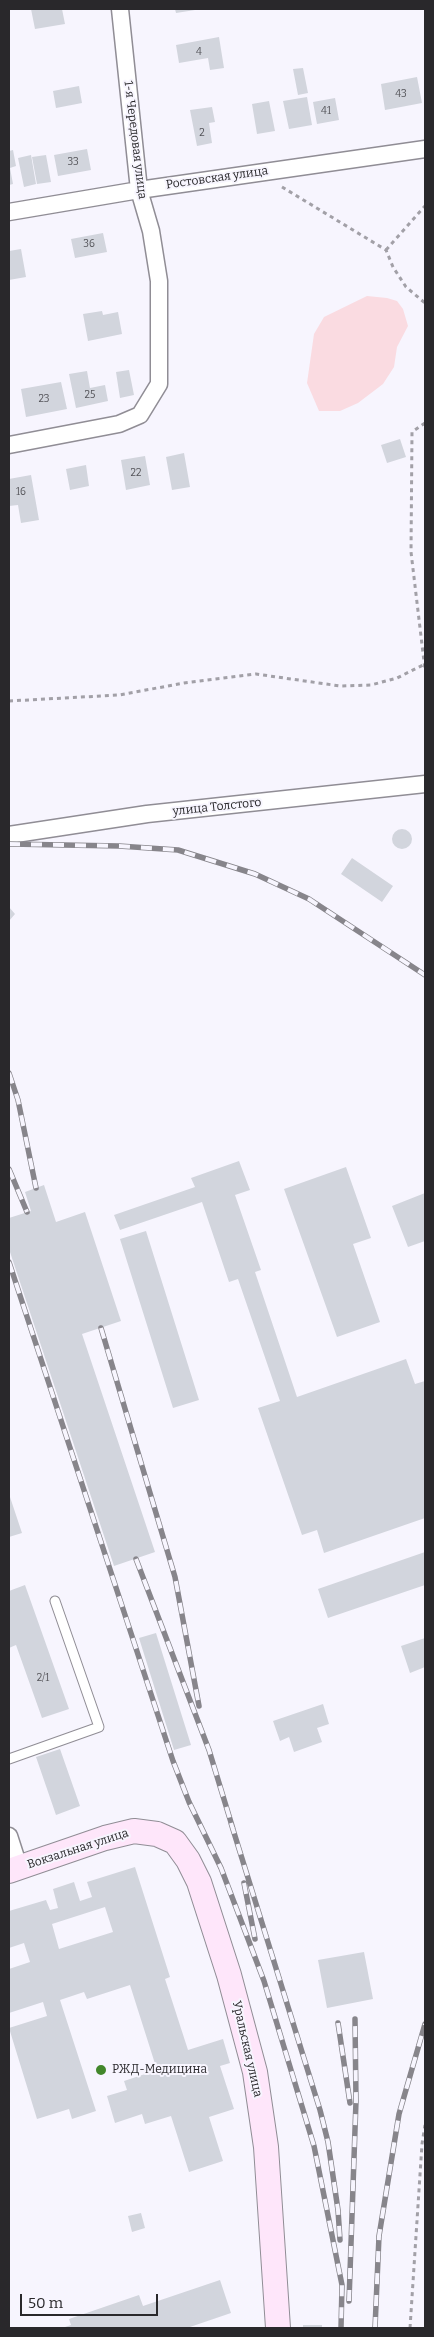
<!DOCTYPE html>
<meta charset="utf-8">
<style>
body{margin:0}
#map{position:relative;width:434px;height:2337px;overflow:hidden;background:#f7f5fe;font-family:Bitter,serif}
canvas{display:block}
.frame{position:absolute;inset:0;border:10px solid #29282b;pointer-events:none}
.scale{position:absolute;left:20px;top:2294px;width:138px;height:22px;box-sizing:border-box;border:2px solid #29282b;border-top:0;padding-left:6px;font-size:15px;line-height:18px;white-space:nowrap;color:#29282b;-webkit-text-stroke:4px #f7f5fe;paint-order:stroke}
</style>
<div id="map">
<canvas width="434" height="2337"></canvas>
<div class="frame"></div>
<div class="scale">50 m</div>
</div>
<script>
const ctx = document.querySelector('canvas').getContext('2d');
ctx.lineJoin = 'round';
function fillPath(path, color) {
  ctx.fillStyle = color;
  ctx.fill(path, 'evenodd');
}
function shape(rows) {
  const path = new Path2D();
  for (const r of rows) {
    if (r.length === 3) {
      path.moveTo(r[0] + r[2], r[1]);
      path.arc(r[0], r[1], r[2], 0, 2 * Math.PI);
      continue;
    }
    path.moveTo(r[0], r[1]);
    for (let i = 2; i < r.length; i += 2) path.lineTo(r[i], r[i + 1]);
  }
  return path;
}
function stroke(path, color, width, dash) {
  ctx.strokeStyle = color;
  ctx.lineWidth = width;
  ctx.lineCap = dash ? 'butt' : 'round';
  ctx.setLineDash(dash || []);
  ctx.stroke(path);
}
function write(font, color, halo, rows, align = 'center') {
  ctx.font = font + ' Bitter,serif';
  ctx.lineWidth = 4;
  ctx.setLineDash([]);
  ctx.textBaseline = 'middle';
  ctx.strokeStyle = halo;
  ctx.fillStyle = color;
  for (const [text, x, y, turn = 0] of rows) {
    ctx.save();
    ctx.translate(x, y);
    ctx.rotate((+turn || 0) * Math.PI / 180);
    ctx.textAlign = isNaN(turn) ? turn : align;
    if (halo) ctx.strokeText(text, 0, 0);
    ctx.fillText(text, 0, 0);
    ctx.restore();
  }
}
const green = shape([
 [367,296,387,298,397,301,403,309,408,326,397,347,394,367,383,384,358,403,340,411,319,411,307,383,314,334,324,317]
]);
const building = shape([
 [31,9,62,9,65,24,35,29],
 [175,9,195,9,195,10,176,13],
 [219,37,224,68,210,70,208,58,179,63,176,45],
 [303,68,308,93,298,95,293,69],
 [417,77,422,103,385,110,381,84],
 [79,86,82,103,56,108,53,91],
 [307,97,312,125,289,129,283,101],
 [335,98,339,120,317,124,313,102],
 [269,101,275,131,257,134,252,104],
 [212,107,215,122,209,123,212,143,197,146,190,110],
 [87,149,91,170,58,176,54,155],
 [13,150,16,166,10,168,13,184,9,185,9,151],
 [31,155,36,184,24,187,18,158],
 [46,155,51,182,37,184,32,157],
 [103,233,107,252,75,258,71,239],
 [21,249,26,277,9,280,9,251],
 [102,311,103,315,118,312,122,334,88,341,83,314],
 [129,370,134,395,120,398,116,372],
 [87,371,90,388,105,385,108,401,76,408,69,374],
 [61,382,67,409,26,417,21,389],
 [400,439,406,457,387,463,381,445],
 [184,453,190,487,172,490,166,457],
 [145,456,150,485,126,490,121,460],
 [86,465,89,486,70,490,66,469],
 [31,475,39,520,21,523,18,505,9,506,9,479],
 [402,839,10],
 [352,858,393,886,382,902,341,874],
 [9,907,15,914,9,921],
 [239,1161,250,1190,235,1195,261,1270,255,1272,297,1397,406,1359,415,1384,425,1381,425,1518,324,1553,317,1530,302,1535,258,1408,280,1401,238,1279,229,1282,202,1202,120,1230,114,1215,195,1187,191,1178],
 [346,1167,371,1238,353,1244,380,1322,337,1337,284,1189],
 [44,1185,56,1222,85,1212,121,1321,82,1334,155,1552,114,1566,9,1249,9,1218,31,1211,25,1192],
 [425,1193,425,1241,408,1247,392,1206],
 [146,1231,199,1400,173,1408,120,1239],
 [9,1494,22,1533,9,1537],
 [425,1552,425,1585,328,1618,318,1589],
 [25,1585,69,1709,42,1718,16,1645,9,1648,9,1591],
 [156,1633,191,1745,174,1750,139,1638],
 [425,1638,425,1667,410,1673,401,1646],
 [323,1704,329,1724,317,1728,322,1742,294,1752,289,1737,280,1741,273,1721],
 [60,1749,80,1806,56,1815,36,1757],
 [135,1867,170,1977,165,1979,188,2050,223,2039,230,2063,220,2066,234,2109,209,2117,223,2161,189,2172,171,2116,145,2124,142,2114,115,2123,107,2096,127,2090,124,2081,157,2070,130,1985,87,1999,84,1992,60,2000,96,2111,72,2119,69,2109,37,2119,9,2028,47,2016,43,2002,9,2013,9,1969,30,1962,24,1943,9,1948,9,1911,46,1900,50,1910,58,1908,53,1889,74,1882,80,1901,92,1897,87,1882],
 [105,1907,113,1932,59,1949,52,1924],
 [364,1952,373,1999,327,2008,318,1960],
 [141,2213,145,2228,132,2232,128,2216],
 [220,2280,231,2313,187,2328,62,2328,71,2325,69,2319,139,2295,143,2306],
 [303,2325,322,2325,322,2328,303,2328]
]);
const path = shape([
 [282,187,386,250,393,267,406,287,425,303],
 [386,250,425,206],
 [425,423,412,432,411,552,425,670],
 [9,701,119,695,184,683,256,674,340,686,371,685,397,678,425,664],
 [410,2328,422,2144,425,2125]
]);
const lane = shape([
 [9,1759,99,1727,55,1601]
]);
const street = shape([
 [9,212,139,190,425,149],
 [9,445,119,424,140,415,159,384,159,281,151,231,139,190,120,9],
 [9,835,147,814,425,784],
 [9,1836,19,1867]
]);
const secondary = shape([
 [9,1871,105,1838,134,1831,157,1834,175,1842,188,1860,199,1882,229,1975,255,2072,266,2147,278,2328]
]);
const rail = shape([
 [9,844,119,846,178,850,255,874,309,899,425,975],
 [9,1073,18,1100,36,1188],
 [9,1169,27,1212],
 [9,1262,173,1761,189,1802,221,1868,264,1981,314,2146,342,2285,341,2328],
 [101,1328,175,1577,199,1706],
 [136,1559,209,1750,233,1829],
 [231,1823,320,2110,328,2142,338,2210,340,2240],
 [244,1883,255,1939],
 [338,2023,350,2103],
 [349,2301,356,2101,355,2019],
 [375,2328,379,2236,399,2114,425,2024]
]);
const markers = [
 [101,2070,6,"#42872b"]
];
const numberNames = [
 ["4",199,52],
 ["43",401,94],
 ["41",326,111],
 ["2",202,133],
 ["33",73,162],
 ["36",89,244],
 ["25",90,395],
 ["23",44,399],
 ["22",136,473],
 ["16",21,492],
 ["2/1",43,1678]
];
const streetNames = [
 ["1-я Чередовая улица",135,140,83],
 ["Ростовская улица",217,178,-8],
 ["улица Толстого",217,807,-6],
 ["Вокзальная улица",78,1849,-18],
 ["Уральская улица",247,2049,77]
];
const poiNames = [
 ["РЖД-Медицина",112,2070]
];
fillPath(green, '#fadbe1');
fillPath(building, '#d2d5dd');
stroke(lane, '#908d95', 11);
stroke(street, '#908d95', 19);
stroke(secondary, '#908d95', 26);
stroke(path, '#a2a0a7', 3, [4, 4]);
stroke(lane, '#fff', 9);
stroke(street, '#fff', 16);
stroke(secondary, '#fee6fa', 24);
stroke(rail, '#87858b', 5.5);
stroke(rail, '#f7f5fe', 4, [11]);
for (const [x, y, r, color] of markers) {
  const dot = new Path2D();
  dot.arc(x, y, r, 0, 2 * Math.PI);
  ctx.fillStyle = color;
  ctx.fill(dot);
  stroke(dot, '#f7f5fe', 2);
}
write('10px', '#535358', null, numberNames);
write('12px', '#29282b', '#f7f5fe', streetNames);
write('12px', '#29282b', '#f7f5fe', poiNames, 'left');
</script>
